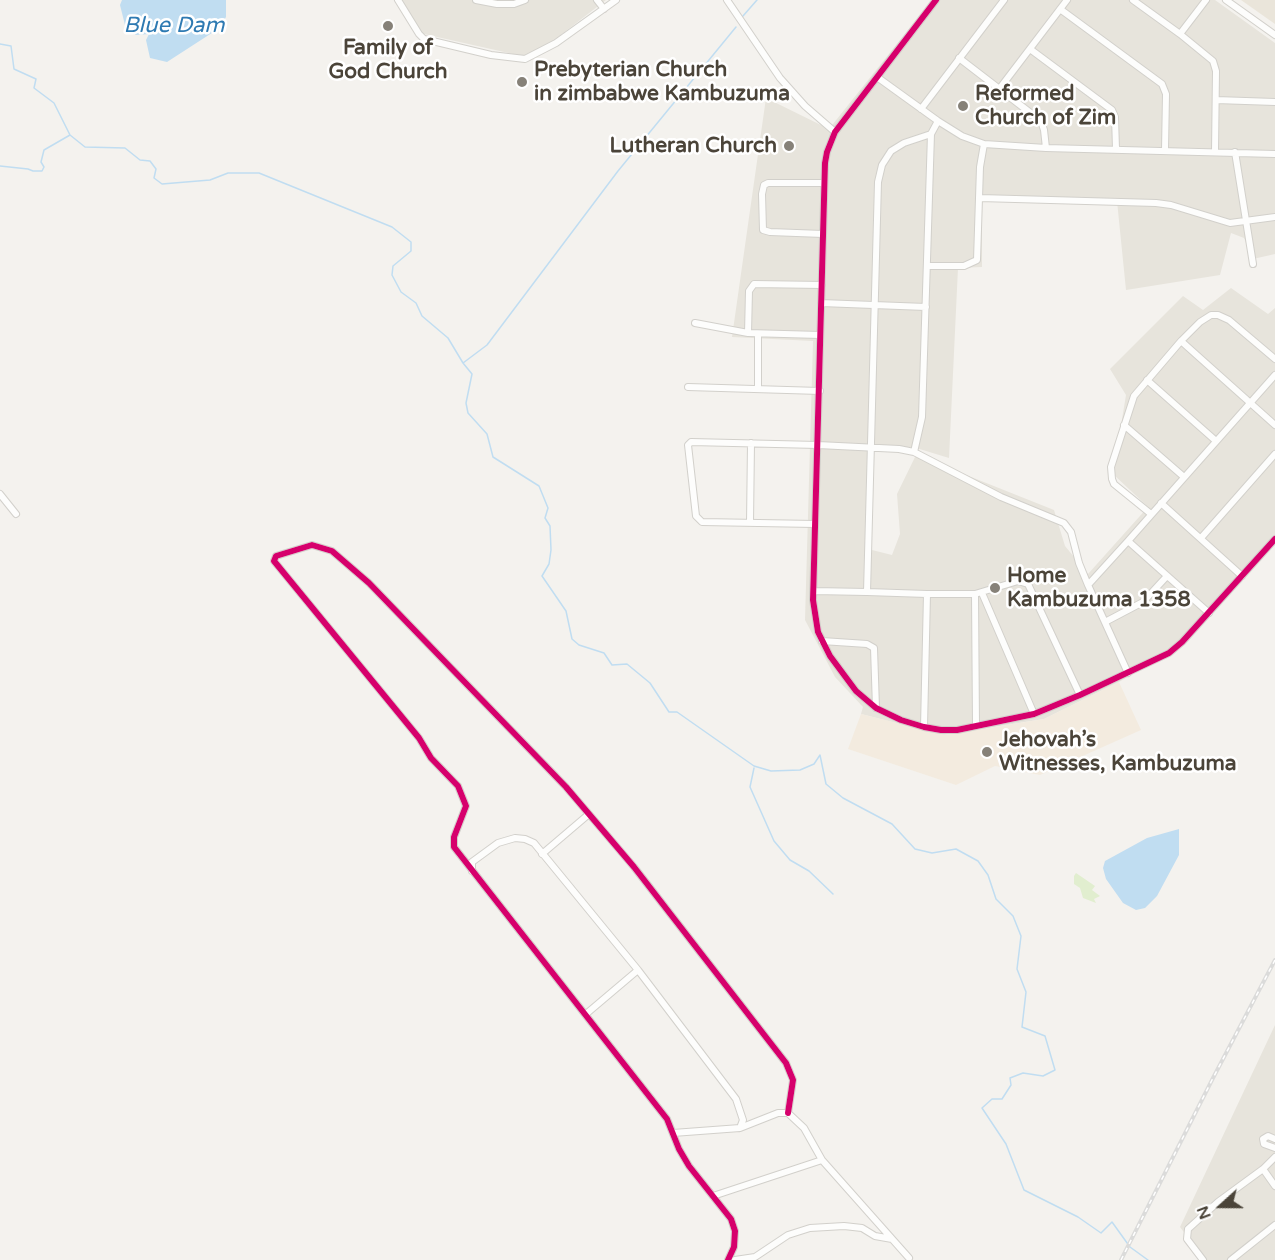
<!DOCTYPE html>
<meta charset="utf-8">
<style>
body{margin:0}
#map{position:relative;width:1275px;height:1260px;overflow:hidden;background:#f4f2ee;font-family:"Varela Round",sans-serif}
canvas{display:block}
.north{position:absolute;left:1191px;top:1176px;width:60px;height:60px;-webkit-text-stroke:4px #fff;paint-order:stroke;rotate:249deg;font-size:16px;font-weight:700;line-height:24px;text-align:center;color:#4b4439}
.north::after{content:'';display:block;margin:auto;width:21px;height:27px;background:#4b4439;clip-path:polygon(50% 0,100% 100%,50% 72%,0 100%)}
</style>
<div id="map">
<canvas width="1275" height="1260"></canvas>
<div class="north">N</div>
</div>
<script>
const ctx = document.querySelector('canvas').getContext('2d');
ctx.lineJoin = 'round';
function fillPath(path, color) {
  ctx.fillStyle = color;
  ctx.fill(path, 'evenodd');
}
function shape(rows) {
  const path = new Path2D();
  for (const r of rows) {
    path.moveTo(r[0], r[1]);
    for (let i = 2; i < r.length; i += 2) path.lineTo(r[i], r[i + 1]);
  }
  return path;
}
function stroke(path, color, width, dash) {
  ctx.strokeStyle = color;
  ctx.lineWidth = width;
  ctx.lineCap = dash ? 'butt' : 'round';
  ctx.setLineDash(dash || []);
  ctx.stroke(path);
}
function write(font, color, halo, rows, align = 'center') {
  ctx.font = font + ' "Varela Round",sans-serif';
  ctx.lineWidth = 5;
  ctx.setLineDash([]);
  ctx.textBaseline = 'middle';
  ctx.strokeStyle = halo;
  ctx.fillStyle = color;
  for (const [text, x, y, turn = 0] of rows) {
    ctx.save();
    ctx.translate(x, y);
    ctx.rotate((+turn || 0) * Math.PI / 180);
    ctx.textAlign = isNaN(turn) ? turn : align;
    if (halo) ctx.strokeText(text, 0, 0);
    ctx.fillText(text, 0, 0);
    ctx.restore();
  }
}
const residential = shape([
 [396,0,606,0,531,58,415,32],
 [932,0,1215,0,1275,43,1275,254,1253,259,1244,238,1231,233,1220,275,1126,290,1117,201,982,200,982,267,958,268,949,458,913,447,870,447,868,549,892,555,900,534,897,494,916,455,1054,510,1065,546,1088,574,1148,507,1113,474,1126,395,1110,369,1183,296,1203,310,1231,288,1268,314,1275,308,1275,540,1182,645,1119,682,1044,719,943,735,861,714,863,707,835,677,805,620,813,341,732,337,766,98,829,129],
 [1275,1025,1275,1260,1205,1260,1180,1227]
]);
const commercial = shape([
 [1119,682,1141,730,1040,775,995,766,956,785,848,749,861,714,945,735,1044,719]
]);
const education = shape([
 [1241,0,1275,0,1275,24]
]);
const green = shape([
 [1076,873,1095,886,1092,890,1100,896,1094,899,1096,903,1083,898,1080,888,1074,884,1074,876]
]);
const water = shape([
 [122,0,226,0,226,17,218,29,167,62,150,58,146,40,149,34,136,35,125,25,120,5],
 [1179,829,1179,855,1157,896,1145,908,1136,910,1123,903,1106,879,1103,868,1105,861,1147,838]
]);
const stream = shape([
 [743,16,757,0],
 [0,44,11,46,14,69,36,79,34,88,54,103,70,135,85,147,125,148,140,160,150,161,156,169,154,178,162,184,210,180,228,173,259,173,392,227,411,242,411,251,393,266,392,275,401,292,416,303,422,316,448,338,463,363,472,374,466,403,468,413,487,434,493,457,539,486,548,508,545,518,550,526,551,550,549,564,542,576,566,611,572,639,579,645,604,653,612,665,627,664,650,683,669,712,677,712,754,766,771,771,800,770,814,764,820,755,826,784,843,798,892,824,915,849,932,853,956,849,978,861,988,875,996,899,1013,916,1021,936,1017,969,1026,992,1022,1027,1045,1036,1055,1070,1043,1076,1023,1073,1010,1078,1011,1085,1002,1099,992,1099,982,1108,1006,1144,1024,1190,1078,1217,1101,1233,1112,1222,1130,1247,1148,1260],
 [0,166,28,169,33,171,42,171,44,167,41,162,44,150,70,135],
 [463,363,487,345,618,171,736,27],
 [754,768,750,787,774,841,790,860,809,871,833,894]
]);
const street = shape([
 [398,0,419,34,424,39,491,55,525,59,556,43,616,0],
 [476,0,497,4,514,4,525,0],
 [597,0,604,9],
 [727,0,780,78,805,106,835,132],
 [936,0,835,132,827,152,825,163,813,600,818,632,830,656,856,691,876,708,901,720,924,727,941,730,957,730,1034,714,1080,695,1169,653,1182,642,1275,539],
 [1133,0,1180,34,1213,61,1216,71,1215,152],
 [1226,0,1275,35],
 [1060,9,1162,84,1166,94,1165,150],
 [1180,34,1206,0],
 [1030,49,1112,110,1115,117,1116,149],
 [959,58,1041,121,1044,130,1046,148],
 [877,77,938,121,962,136,984,144,1046,148,1275,154],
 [1000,88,1067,0],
 [1216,100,1275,102],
 [921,109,1004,0],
 [1235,152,1253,264],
 [980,198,1156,203,1171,205,1230,223,1275,217],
 [823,234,770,232,763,230,762,194,764,185,768,183,824,183],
 [927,266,964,266,977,260,980,167,984,144],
 [821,303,926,307],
 [695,323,748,333,820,335],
 [748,333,749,291,754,284,822,285],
 [1181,341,1200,322,1211,315,1218,315,1229,320,1275,359],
 [1147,380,1216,441],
 [688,387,820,391],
 [758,388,758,334],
 [1124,425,1184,477],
 [914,452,1001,497,1064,523,1071,532,1079,563,1088,585],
 [0,494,16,514],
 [1161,503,1242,576],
 [1151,514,1114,484,1112,479,1111,467,1134,396,1181,341,1275,425],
 [750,523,751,443],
 [815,524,702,522,696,516,688,445,691,442,818,445,899,449,914,452,922,417,931,134,938,121],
 [1201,538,1275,454],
 [1128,541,1088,585,1128,673],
 [814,591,867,592],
 [982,593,1034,714],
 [927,594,867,592,878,182,882,165,891,151,904,143,931,134],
 [975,594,976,726],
 [1209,613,1128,541,1275,375],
 [1105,622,1143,602,1167,576],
 [822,641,867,644,874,648,876,708],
 [924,727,927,594,975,594,1018,581,1028,584,1080,695],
 [542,854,589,814],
 [472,871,472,862,498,843,515,838,525,839,534,843,638,970,736,1099,743,1120,740,1128,673,1133],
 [586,1014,638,970],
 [740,1128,778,1113,788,1113,804,1128,822,1160],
 [1275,1139,1268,1136,1263,1139,1264,1144,1275,1148],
 [1263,1169,1275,1186],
 [713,1196,822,1160,909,1258],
 [728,1260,734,1247,735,1231,731,1219,689,1166,679,1149,667,1119,454,847,454,837,466,806,458,786,431,758,419,738,274,561,276,556,312,545,332,551,369,583,566,787,634,867,786,1063,793,1080,788,1113],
 [735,1260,755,1257,788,1235,810,1228,844,1226,862,1228,875,1236,892,1239],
 [1203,1260,1187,1239,1188,1229,1218,1202,1263,1169,1275,1157],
 [1231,1260,1275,1225]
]);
const rail = shape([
 [1121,1260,1213,1078,1275,960]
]);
const cycleway = shape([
 [936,0,835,132,827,152,825,163,813,600,818,632,830,656,856,691,876,708,901,720,924,727,941,730,957,730,1034,714,1080,695,1169,653,1182,642,1275,539],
 [728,1260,734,1247,735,1231,731,1219,689,1166,679,1149,667,1119,454,847,454,837,466,806,458,786,431,758,419,738,274,561,276,556,312,545,332,551,369,583,566,787,634,867,786,1063,793,1080,788,1113]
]);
const markers = [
 [388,26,6,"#868178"],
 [522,82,6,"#868178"],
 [963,106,6,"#868178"],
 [789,146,6,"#868178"],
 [995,588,6,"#868178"],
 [987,752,6,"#868178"]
];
const poiNames = [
 ["Family of",388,48,"center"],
 ["God Church",388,72,"center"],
 ["Prebyterian Church",534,70],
 ["in zimbabwe Kambuzuma",534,94],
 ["Reformed",975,94],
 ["Church of Zim",975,118],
 ["Lutheran Church",777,146,"right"],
 ["Home",1007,576],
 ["Kambuzuma 1358",1007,600],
 ["Jehovah’s",999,740],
 ["Witnesses, Kambuzuma",999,764]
];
const waterNames = [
 ["Blue Dam",174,26]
];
fillPath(residential, '#e7e4dc');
fillPath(commercial, '#f3ebdf');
fillPath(education, '#eae5da');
fillPath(green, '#e1eecf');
fillPath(water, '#c0ddf1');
stroke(stream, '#c0ddf1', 1.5);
stroke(street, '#d2d0cb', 8);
stroke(street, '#fdfdfc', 6);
stroke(rail, '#dbdbda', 4);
stroke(rail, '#fff', 1.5, [4.5]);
stroke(cycleway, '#d6006c', 6);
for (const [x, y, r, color] of markers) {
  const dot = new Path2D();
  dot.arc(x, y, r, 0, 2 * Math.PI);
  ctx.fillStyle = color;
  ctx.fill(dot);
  stroke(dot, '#fff', 2);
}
write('bold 21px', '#4b4439', '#fff', poiNames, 'left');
write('italic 22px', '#2e7ab2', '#fff', waterNames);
</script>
